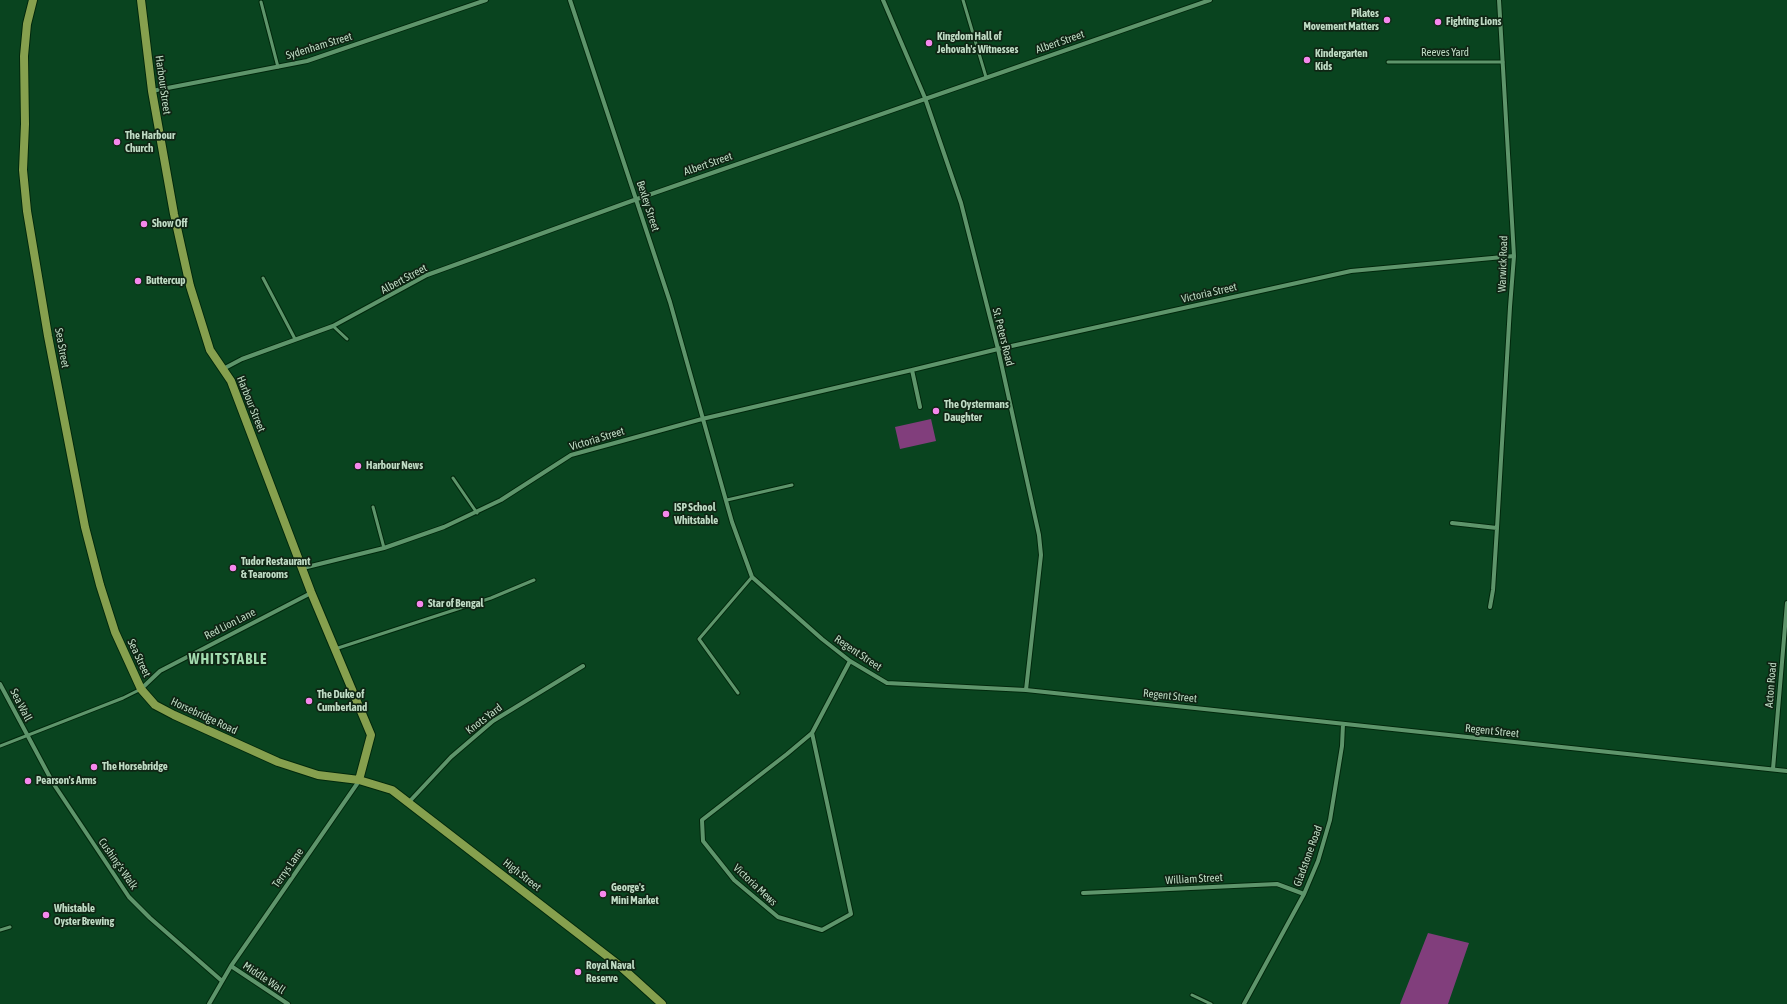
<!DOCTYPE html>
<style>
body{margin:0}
canvas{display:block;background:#09441f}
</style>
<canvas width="1787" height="1004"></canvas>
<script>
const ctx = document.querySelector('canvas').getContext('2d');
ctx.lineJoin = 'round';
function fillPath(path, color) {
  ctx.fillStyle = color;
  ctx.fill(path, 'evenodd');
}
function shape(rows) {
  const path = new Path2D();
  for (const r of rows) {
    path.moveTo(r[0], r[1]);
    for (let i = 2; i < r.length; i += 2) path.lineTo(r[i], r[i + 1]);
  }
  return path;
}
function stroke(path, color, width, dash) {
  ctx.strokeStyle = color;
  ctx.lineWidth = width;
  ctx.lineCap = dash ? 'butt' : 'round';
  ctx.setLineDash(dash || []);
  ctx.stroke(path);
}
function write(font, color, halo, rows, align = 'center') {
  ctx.font = font + ' "Asap Condensed",sans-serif';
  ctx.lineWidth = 3.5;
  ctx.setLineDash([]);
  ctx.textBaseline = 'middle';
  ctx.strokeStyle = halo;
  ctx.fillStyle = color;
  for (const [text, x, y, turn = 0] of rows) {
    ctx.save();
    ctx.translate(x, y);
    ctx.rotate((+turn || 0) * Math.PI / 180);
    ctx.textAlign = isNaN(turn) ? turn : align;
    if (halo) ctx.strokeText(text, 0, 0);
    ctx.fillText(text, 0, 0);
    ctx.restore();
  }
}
const green = shape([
 [931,419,936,441,900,449,895,427],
 [1428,933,1469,943,1448,1004,1400,1004]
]);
const lane = shape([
 [963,0,986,77],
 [261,2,278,67],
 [1388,62,1503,62],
 [263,278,295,339],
 [333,326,347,339],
 [453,478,477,513],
 [727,500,792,485],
 [373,507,384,548],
 [335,649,491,598,534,580],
 [738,693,699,639,752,577],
 [0,746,123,698,141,689],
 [0,930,10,927],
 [1192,995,1211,1004]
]);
const street = shape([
 [570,0,670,302,732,522,752,577,822,639,850,661,887,683,1026,690,1787,771],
 [883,0,925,98,961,203,998,349,1039,535,1041,555,1026,690],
 [152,91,307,61,486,0],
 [223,369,242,359,333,326,427,275,637,199,1210,0],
 [920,407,912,370,998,349,1351,271,1514,256],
 [1452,523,1497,528],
 [303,568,384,548,444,527,501,500,571,455,702,419,912,370],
 [1490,607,1493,590,1497,528,1510,307,1514,256,1499,0],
 [0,684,53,783,129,897,150,918,222,981],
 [141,689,160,671,311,593],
 [812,733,851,914,822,930,778,917,734,880,703,841,702,820,787,754,812,733,850,661],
 [1773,769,1787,603],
 [409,802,451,757,493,721,583,666],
 [1083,893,1277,884,1304,894],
 [231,966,288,1004],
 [209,1004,231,966,359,781],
 [1244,1004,1304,894,1318,861,1330,820,1342,746,1343,724]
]);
const secondary = shape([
 [33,0,27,24,24,56,25,124,23,170,27,211,48,336,85,527,100,585,115,632,141,689,155,705,174,715,278,762,318,775,359,780,392,790,620,966,662,1004],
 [141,0,152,91,174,214,190,286,210,350,231,381,311,592,371,735,359,780]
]);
const markers = [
 [1387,20,4,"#f688ed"],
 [1438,22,4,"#f688ed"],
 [929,43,4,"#f688ed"],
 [1307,60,4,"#f688ed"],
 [117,142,4,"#f688ed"],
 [144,224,4,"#f688ed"],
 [138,281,4,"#f688ed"],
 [936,411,4,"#f688ed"],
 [358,466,4,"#f688ed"],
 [666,514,4,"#f688ed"],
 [233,568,4,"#f688ed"],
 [420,604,4,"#f688ed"],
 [309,701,4,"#f688ed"],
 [94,767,4,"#f688ed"],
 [28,781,4,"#f688ed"],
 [603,894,4,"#f688ed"],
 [46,915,4,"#f688ed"],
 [578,972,4,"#f688ed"]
];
const poiNames = [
 ["Pilates",1379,14,"right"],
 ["Movement Matters",1379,27,"right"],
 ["Fighting Lions",1446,22],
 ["Kingdom Hall of",937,37],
 ["Jehovah's Witnesses",937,50],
 ["Kindergarten",1315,54],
 ["Kids",1315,67],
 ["The Harbour",125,136],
 ["Church",125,149],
 ["Show Off",152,224],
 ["Buttercup",146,281],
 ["The Oystermans",944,405],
 ["Daughter",944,418],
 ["Harbour News",366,466],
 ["ISP School",674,508],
 ["Whitstable",674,521],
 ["Tudor Restaurant",241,562],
 ["& Tearooms",241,575],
 ["Star of Bengal",428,604],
 ["The Duke of",317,695],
 ["Cumberland",317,708],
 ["The Horsebridge",102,767],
 ["Pearson's Arms",36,781],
 ["George's",611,888],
 ["Mini Market",611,901],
 ["Whistable",54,909],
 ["Oyster Brewing",54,922],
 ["Royal Naval",586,966],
 ["Reserve",586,979]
];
const streetNames = [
 ["Albert Street",1060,42,-19],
 ["Sydenham Street",319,46,-17],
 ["Reeves Yard",1445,53],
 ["Harbour Street",163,85,82],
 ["Albert Street",708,164,-19],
 ["Bexley Street",648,206,72],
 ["Warwick Road",1503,264,-88],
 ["Albert Street",404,279,-28],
 ["Victoria Street",1209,293,-13],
 ["St. Peters Road",1003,337,76],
 ["Sea Street",62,348,80],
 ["Harbour Street",251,404,68],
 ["Victoria Street",597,439,-17],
 ["Red Lion Lane",230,624,-27],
 ["Regent Street",858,653,34],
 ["Sea Street",139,658,65],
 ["Acton Road",1771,685,-85],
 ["Regent Street",1170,696,6],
 ["Sea Wall",21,705,63],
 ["Horsebridge Road",204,716,25],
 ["Knots Yard",484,719,-37],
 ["Regent Street",1492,731,6],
 ["Gladstone Road",1308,856,-70],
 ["Cushing's Walk",118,864,55],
 ["Terrys Lane",288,868,-55],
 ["High Street",522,875,38],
 ["William Street",1194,879,-3],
 ["Victoria Mews",755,885,43],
 ["Middle Wall",264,978,34]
];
const districtNames = [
 ["WHITSTABLE",228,659]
];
fillPath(green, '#813e7c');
stroke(lane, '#00280c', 5);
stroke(street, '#00280c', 6);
stroke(secondary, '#00280c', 10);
stroke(lane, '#5e956b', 3);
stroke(street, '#5e956b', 4);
stroke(secondary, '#86a04e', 8);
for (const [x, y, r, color] of markers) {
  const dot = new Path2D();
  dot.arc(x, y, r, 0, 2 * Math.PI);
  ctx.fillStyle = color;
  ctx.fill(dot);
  stroke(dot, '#0f2514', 1.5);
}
write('bold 11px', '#bfdbc4', '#0f2514', poiNames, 'left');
write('11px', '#bfdbc4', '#0f2514', streetNames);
ctx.letterSpacing = '1px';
write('bold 15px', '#a2dbae', '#0f2514', districtNames);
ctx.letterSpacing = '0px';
</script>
